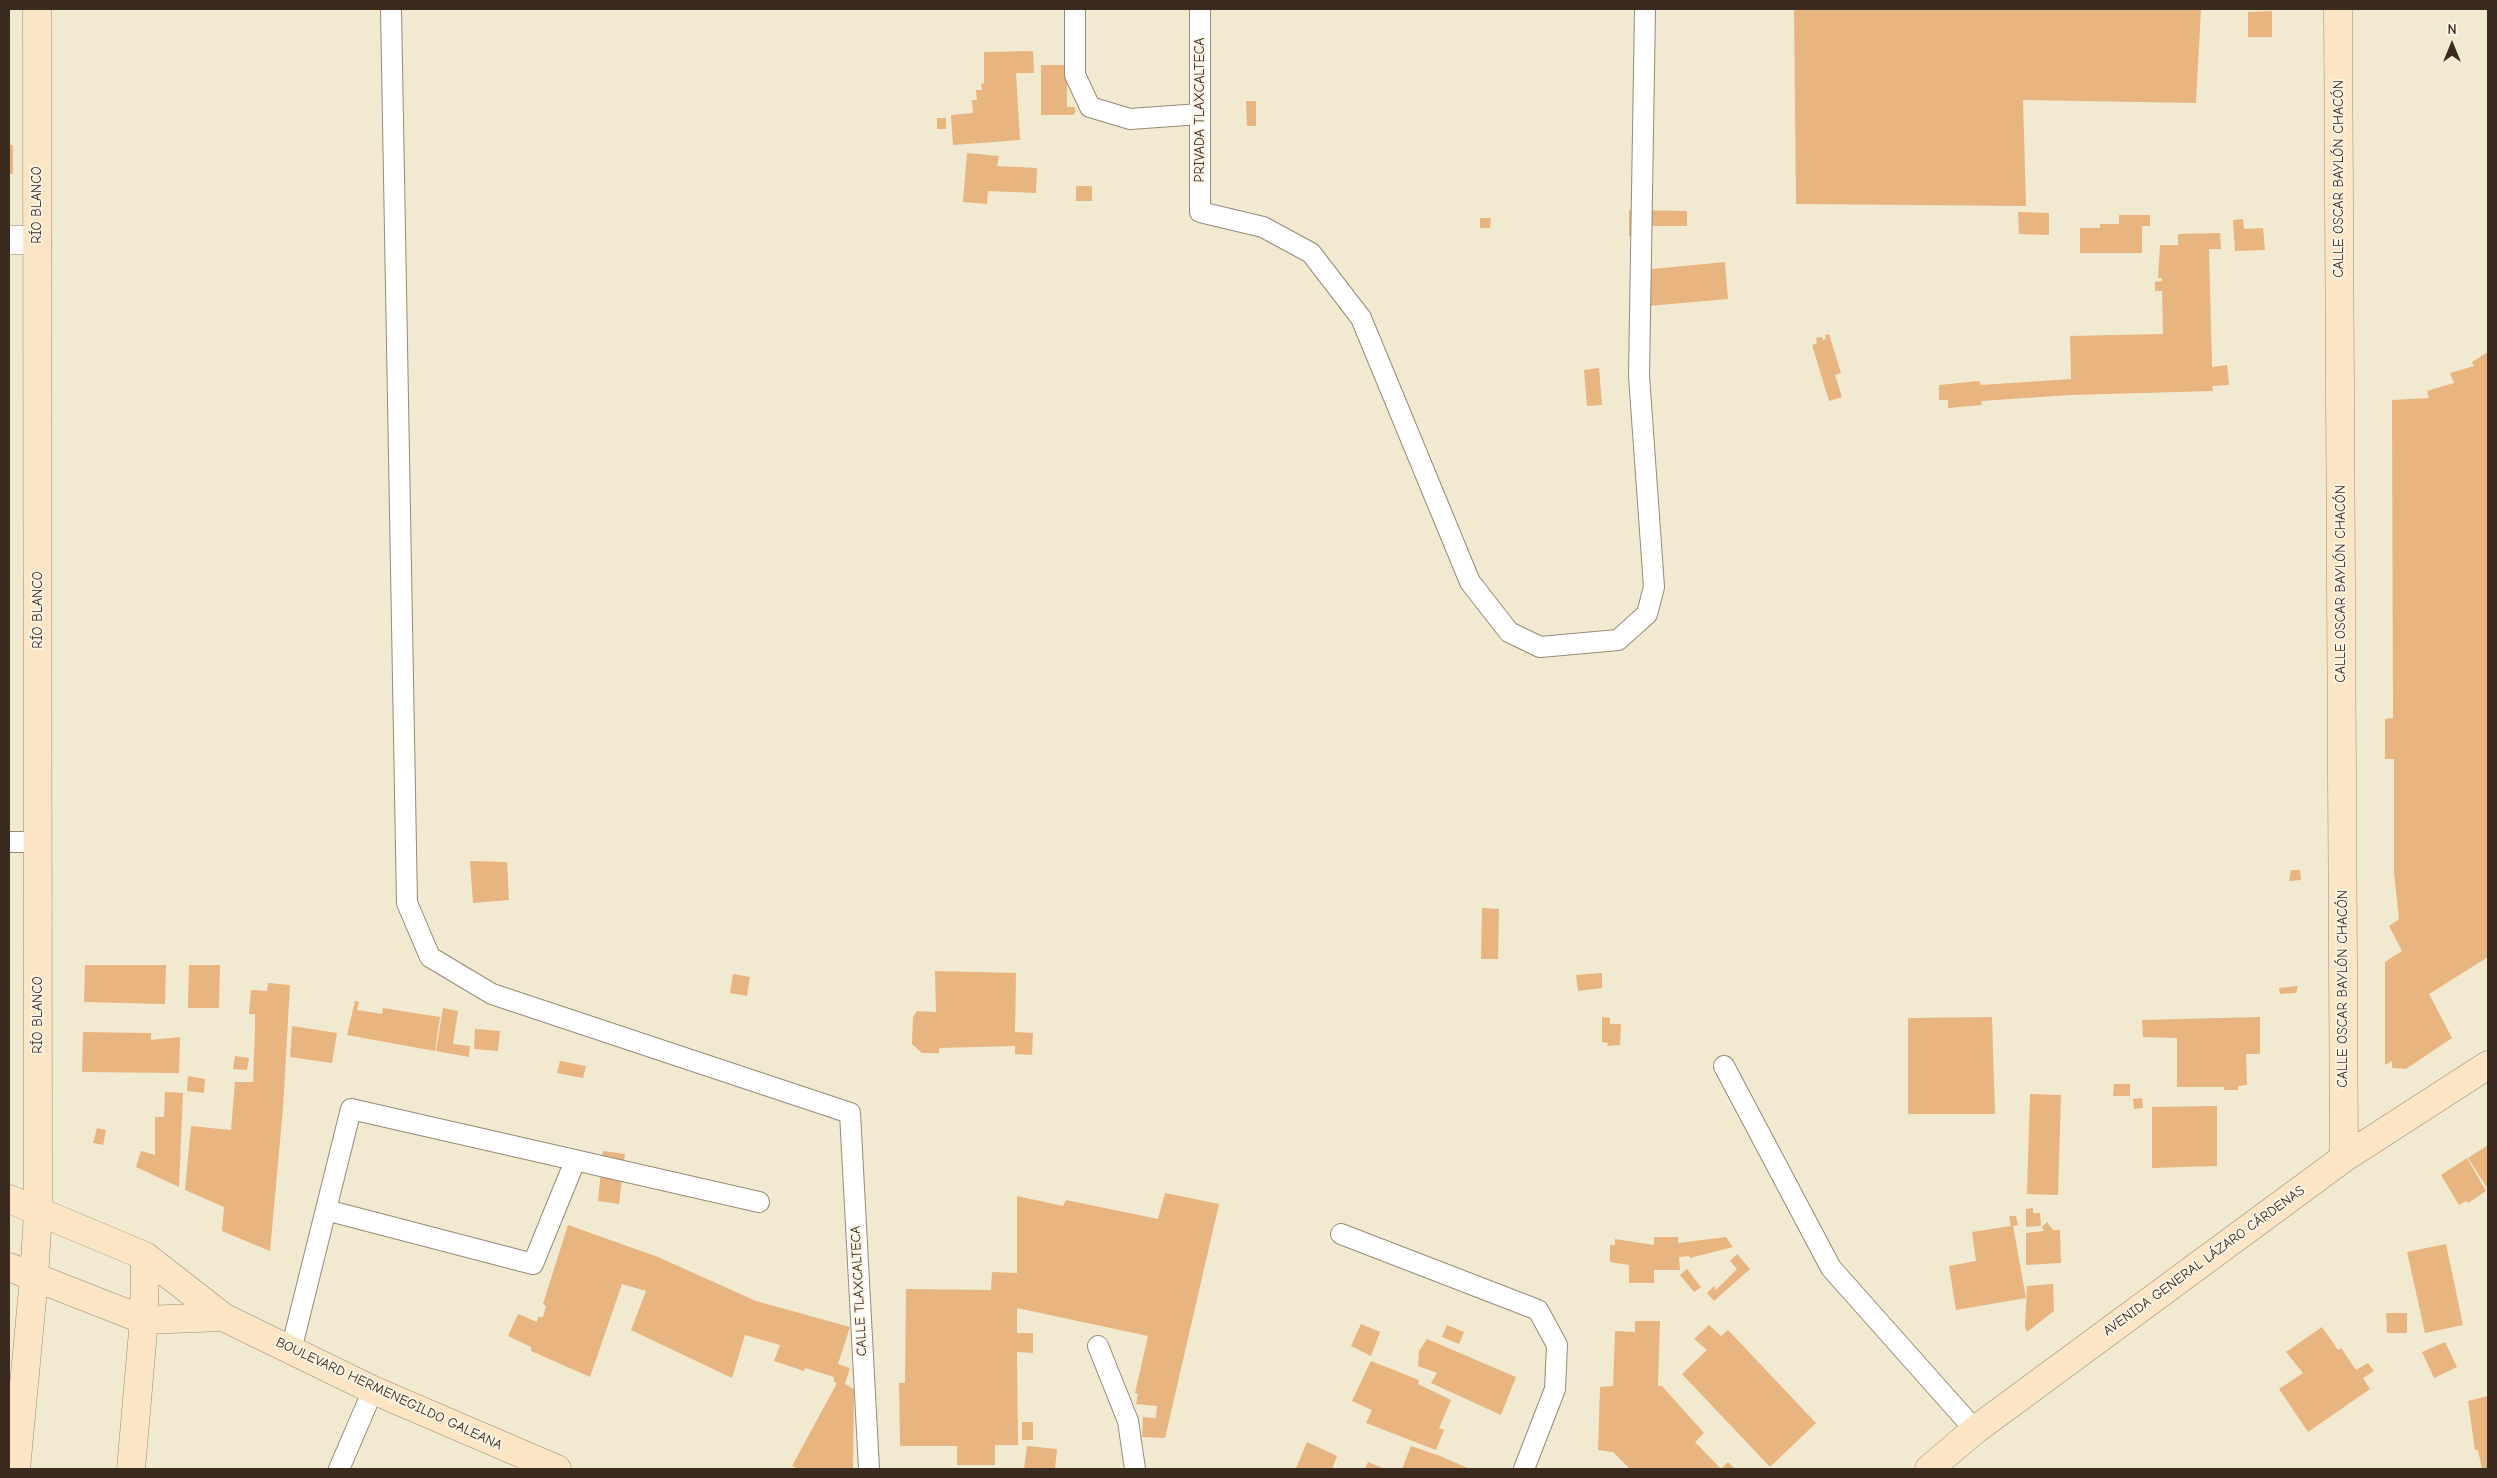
<!DOCTYPE html>
<meta charset="utf-8">
<style>
body{margin:0}
#map{position:relative;width:2497px;height:1478px;overflow:hidden;background:#f2ead0;font-family:"Comic Neue",sans-serif}
canvas{display:block}
.frame{position:absolute;inset:0;border:10px solid #3b2a1e;pointer-events:none}
.north{position:absolute;left:2427px;top:20px;width:50px;height:50px;-webkit-text-stroke:4px #fcf5e5;paint-order:stroke;rotate:0deg;font-size:14px;font-weight:700;line-height:20px;text-align:center;color:#3b2a1e}
.north::after{content:'';display:block;margin:auto;width:18px;height:22px;background:#3b2a1e;clip-path:polygon(50% 0,100% 100%,50% 72%,0 100%)}
</style>
<div id="map">
<canvas width="2497" height="1478"></canvas>
<div class="frame"></div>
<div class="north">N</div>
</div>
<script>
const ctx = document.querySelector('canvas').getContext('2d');
ctx.lineJoin = 'round';
function fillPath(path, color) {
  ctx.fillStyle = color;
  ctx.fill(path, 'evenodd');
}
function shape(rows) {
  const path = new Path2D();
  for (const r of rows) {
    path.moveTo(r[0], r[1]);
    for (let i = 2; i < r.length; i += 2) path.lineTo(r[i], r[i + 1]);
  }
  return path;
}
function stroke(path, color, width, dash) {
  ctx.strokeStyle = color;
  ctx.lineWidth = width;
  ctx.lineCap = dash ? 'butt' : 'round';
  ctx.setLineDash(dash || []);
  ctx.stroke(path);
}
function write(font, color, halo, rows, align = 'center') {
  ctx.font = font + ' "Comic Neue",sans-serif';
  ctx.lineWidth = 4;
  ctx.setLineDash([]);
  ctx.textBaseline = 'middle';
  ctx.strokeStyle = halo;
  ctx.fillStyle = color;
  for (const [text, x, y, turn = 0] of rows) {
    ctx.save();
    ctx.translate(x, y);
    ctx.rotate((+turn || 0) * Math.PI / 180);
    ctx.textAlign = isNaN(turn) ? turn : align;
    if (halo) ctx.strokeText(text, 0, 0);
    ctx.fillText(text, 0, 0);
    ctx.restore();
  }
}
const building = shape([
 [1794,9,2201,9,2196,103,2023,100,2026,206,1796,204],
 [2272,11,2272,37,2248,37,2248,12],
 [1033,51,1034,73,1016,73,1020,140,953,145,951,115,973,113,972,100,977,100,976,90,982,90,981,84,984,83,984,52],
 [1041,65,1067,65,1067,107,1075,107,1075,113,1073,115,1041,115],
 [1246,101,1256,101,1256,126,1247,126],
 [937,118,946,118,946,129,937,129],
 [9,145,13,145,13,174,9,174],
 [967,153,999,156,997,166,1037,168,1036,193,988,191,987,204,963,202],
 [1076,186,1092,186,1092,201,1076,201],
 [1629,210,1687,211,1687,226,1648,226,1648,236,1629,236],
 [2018,212,2049,213,2049,235,2019,234],
 [2119,215,2150,215,2150,226,2142,226,2142,253,2080,253,2080,228,2100,228,2100,224,2119,224],
 [1480,218,1491,218,1490,228,1480,228],
 [2243,219,2244,229,2263,228,2265,250,2235,251,2233,220],
 [2220,233,2221,249,2209,249,2212,367,2227,365,2229,385,2212,386,2213,391,2070,395,1981,401,1982,405,1948,408,1948,400,1939,400,1939,385,1979,381,1981,385,2071,379,2070,336,2163,334,2162,291,2155,291,2155,282,2162,281,2162,278,2158,278,2160,245,2178,245,2178,234],
 [1725,262,1728,299,1648,306,1643,270],
 [1829,334,1841,373,1835,375,1842,397,1829,401,1812,345,1817,343,1816,338,1822,337,1823,340,1826,339,1825,335],
 [2488,352,2488,957,2429,994,2452,1038,2406,1069,2392,1068,2392,1061,2385,1065,2385,962,2402,951,2389,926,2399,919,2394,872,2394,759,2385,759,2385,719,2393,718,2392,400,2429,398,2427,391,2454,383,2450,373,2474,366,2472,362],
 [1599,368,1602,405,1587,406,1584,370],
 [470,861,507,862,509,900,473,903],
 [2291,870,2300,870,2301,880,2289,881],
 [1482,908,1499,909,1498,959,1481,959],
 [85,965,166,965,165,1004,84,1002],
 [189,965,220,965,219,1008,188,1008],
 [935,971,1016,973,1015,1032,1033,1033,1032,1055,1015,1054,1015,1046,939,1048,939,1053,922,1053,912,1044,913,1017,917,1011,936,1012],
 [1602,973,1602,988,1578,991,1576,975],
 [733,974,750,977,747,996,730,993],
 [268,983,290,985,283,1108,270,1251,222,1231,224,1207,185,1190,191,1126,231,1130,235,1082,253,1082,255,1028,255,1014,249,1014,251,990,267,991],
 [2298,986,2296,993,2280,994,2279,988],
 [355,1001,359,1002,357,1010,382,1014,383,1008,440,1017,435,1051,347,1035],
 [443,1008,458,1011,453,1044,470,1046,469,1057,436,1051],
 [1602,1017,1610,1018,1610,1024,1621,1024,1620,1045,1607,1046,1608,1043,1602,1042],
 [1992,1017,1995,1114,1908,1114,1908,1018],
 [2260,1017,2260,1054,2246,1054,2247,1085,2238,1086,2238,1090,2224,1090,2224,1087,2177,1087,2177,1038,2143,1037,2142,1020],
 [292,1026,337,1033,332,1063,290,1057],
 [475,1029,500,1031,498,1051,474,1049],
 [83,1032,151,1033,151,1040,180,1037,179,1073,82,1072],
 [235,1056,249,1058,247,1070,233,1069],
 [560,1061,586,1066,583,1078,557,1073],
 [188,1076,205,1079,204,1093,187,1091],
 [2114,1084,2130,1084,2130,1096,2113,1096],
 [165,1092,183,1093,179,1187,136,1167,141,1151,155,1155,155,1117,164,1117],
 [2030,1094,2061,1095,2058,1195,2027,1194],
 [2142,1098,2143,1108,2134,1109,2133,1099],
 [2217,1106,2217,1166,2152,1168,2152,1107],
 [97,1128,106,1130,103,1145,93,1143],
 [2488,1145,2488,1189,2468,1158],
 [603,1151,625,1154,619,1204,598,1201],
 [2467,1158,2486,1191,2468,1203,2466,1201,2459,1205,2441,1175],
 [1165,1193,1219,1204,1165,1438,1142,1437,1143,1417,1156,1418,1157,1406,1136,1404,1138,1394,1135,1393,1148,1336,1017,1308,1017,1333,1033,1333,1033,1353,1017,1352,1018,1445,995,1445,995,1465,957,1465,957,1446,900,1446,899,1383,905,1383,906,1289,991,1290,992,1272,1017,1273,1017,1196,1063,1206,1066,1200,1158,1219],
 [2033,1208,2033,1213,2040,1213,2041,1226,2026,1227,2026,1209],
 [2009,1216,2016,1216,2018,1225,2013,1226,2026,1298,1956,1310,1949,1266,1976,1261,1972,1232,2011,1226],
 [2047,1222,2053,1230,2060,1230,2061,1263,2026,1265,2026,1233,2044,1231,2042,1227],
 [568,1225,658,1257,756,1301,850,1327,838,1364,850,1368,845,1384,854,1389,853,1469,799,1469,792,1466,837,1383,834,1382,834,1377,805,1368,804,1371,774,1361,780,1345,745,1335,732,1378,631,1330,646,1291,622,1284,590,1377,531,1351,531,1347,508,1336,518,1314,537,1322,538,1317,543,1317,546,1306,543,1304],
 [1654,1237,1678,1237,1678,1243,1726,1237,1733,1247,1690,1258,1689,1256,1679,1257,1680,1270,1654,1270,1654,1283,1629,1283,1629,1265,1610,1262,1610,1245,1615,1245,1615,1239,1654,1245],
 [2446,1244,2463,1325,2425,1333,2407,1252],
 [1737,1254,1750,1269,1714,1301,1707,1293,1714,1286,1716,1290,1737,1269,1730,1261],
 [1687,1269,1701,1287,1694,1292,1680,1275],
 [2053,1284,2054,1311,2027,1332,2025,1327,2027,1286],
 [2386,1313,2407,1313,2407,1333,2387,1333],
 [1635,1321,1660,1321,1658,1386,1662,1386,1704,1433,1695,1442,1721,1469,1728,1462,1735,1469,1630,1469,1613,1452,1598,1450,1600,1387,1613,1386,1615,1331,1635,1332],
 [1361,1324,1380,1332,1371,1356,1351,1346],
 [1447,1325,1464,1332,1459,1344,1442,1337],
 [1709,1325,1721,1336,1728,1330,1816,1423,1770,1467,1682,1374,1707,1350,1694,1339],
 [2322,1327,2338,1350,2341,1348,2356,1370,2368,1363,2374,1371,2363,1378,2370,1389,2308,1432,2279,1389,2303,1373,2286,1352],
 [1427,1339,1516,1377,1501,1415,1431,1383,1437,1373,1418,1366,1419,1351],
 [2445,1342,2457,1367,2434,1378,2422,1352],
 [1371,1361,1419,1380,1418,1384,1451,1400,1439,1428,1444,1430,1436,1450,1366,1423,1372,1410,1352,1401],
 [2488,1396,2488,1469,2482,1469,2478,1450,2475,1450,2468,1401],
 [1022,1422,1033,1422,1033,1440,1022,1440],
 [1307,1442,1337,1456,1332,1469,1296,1468],
 [1027,1446,1057,1449,1055,1469,1024,1469],
 [1411,1446,1440,1456,1470,1469,1402,1469],
 [1368,1462,1385,1469,1365,1469]
]);
const lane = shape([
 [391,9,407,903,430,957,492,994,850,1113,869,1469],
 [1075,9,1075,75,1090,107,1130,119,1200,114],
 [1200,9,1200,212,1263,227,1311,253,1361,318,1470,582,1509,632,1540,647,1618,640,1647,614,1654,587,1639,376,1645,9],
 [9,842,38,842],
 [1724,1066,1831,1268,1975,1430],
 [326,1210,533,1264,575,1161],
 [1341,1234,1538,1310,1557,1345,1555,1389,1524,1469],
 [1098,1346,1128,1421,1135,1469],
 [291,1350,351,1109,759,1202],
 [339,1469,373,1390]
]);
const street = shape([
 [9,240,37,240]
]);
const secondary = shape([
 [2338,9,2344,1158],
 [9,1199,145,1256,223,1317,373,1390,557,1469],
 [9,1267,144,1320,223,1317],
 [16,1469,34,1278,38,1212,37,9],
 [131,1469,144,1320,145,1256],
 [1929,1469,1975,1430,2344,1158,2488,1065]
]);
const streetNames = [
 ["PRIVADA TLAXCALTECA",1200,110,-90],
 ["CALLE OSCAR BAYLÓN CHACÓN",2339,179,-90],
 ["RÍO BLANCO",37,205,-90],
 ["CALLE OSCAR BAYLÓN CHACÓN",2341,584,-90],
 ["RÍO BLANCO",38,610,-90],
 ["CALLE OSCAR BAYLÓN CHACÓN",2343,989,-90],
 ["RÍO BLANCO",38,1015,-90],
 ["AVENIDA GENERAL LÁZARO CÁRDENAS",2204,1261,-36],
 ["CALLE TLAXCALTECA",859,1291,-93],
 ["BOULEVARD HERMENEGILDO GALEANA",389,1394,25]
];
fillPath(building, '#e8b47f');
stroke(lane, '#968a77', 22);
stroke(street, '#968a77', 29);
stroke(secondary, '#968a77', 29);
stroke(lane, '#fff', 20);
stroke(street, '#fff', 28);
stroke(secondary, '#fce5c4', 28);
write('14px', '#3b2a1e', '#fcf5e5', streetNames);
</script>
